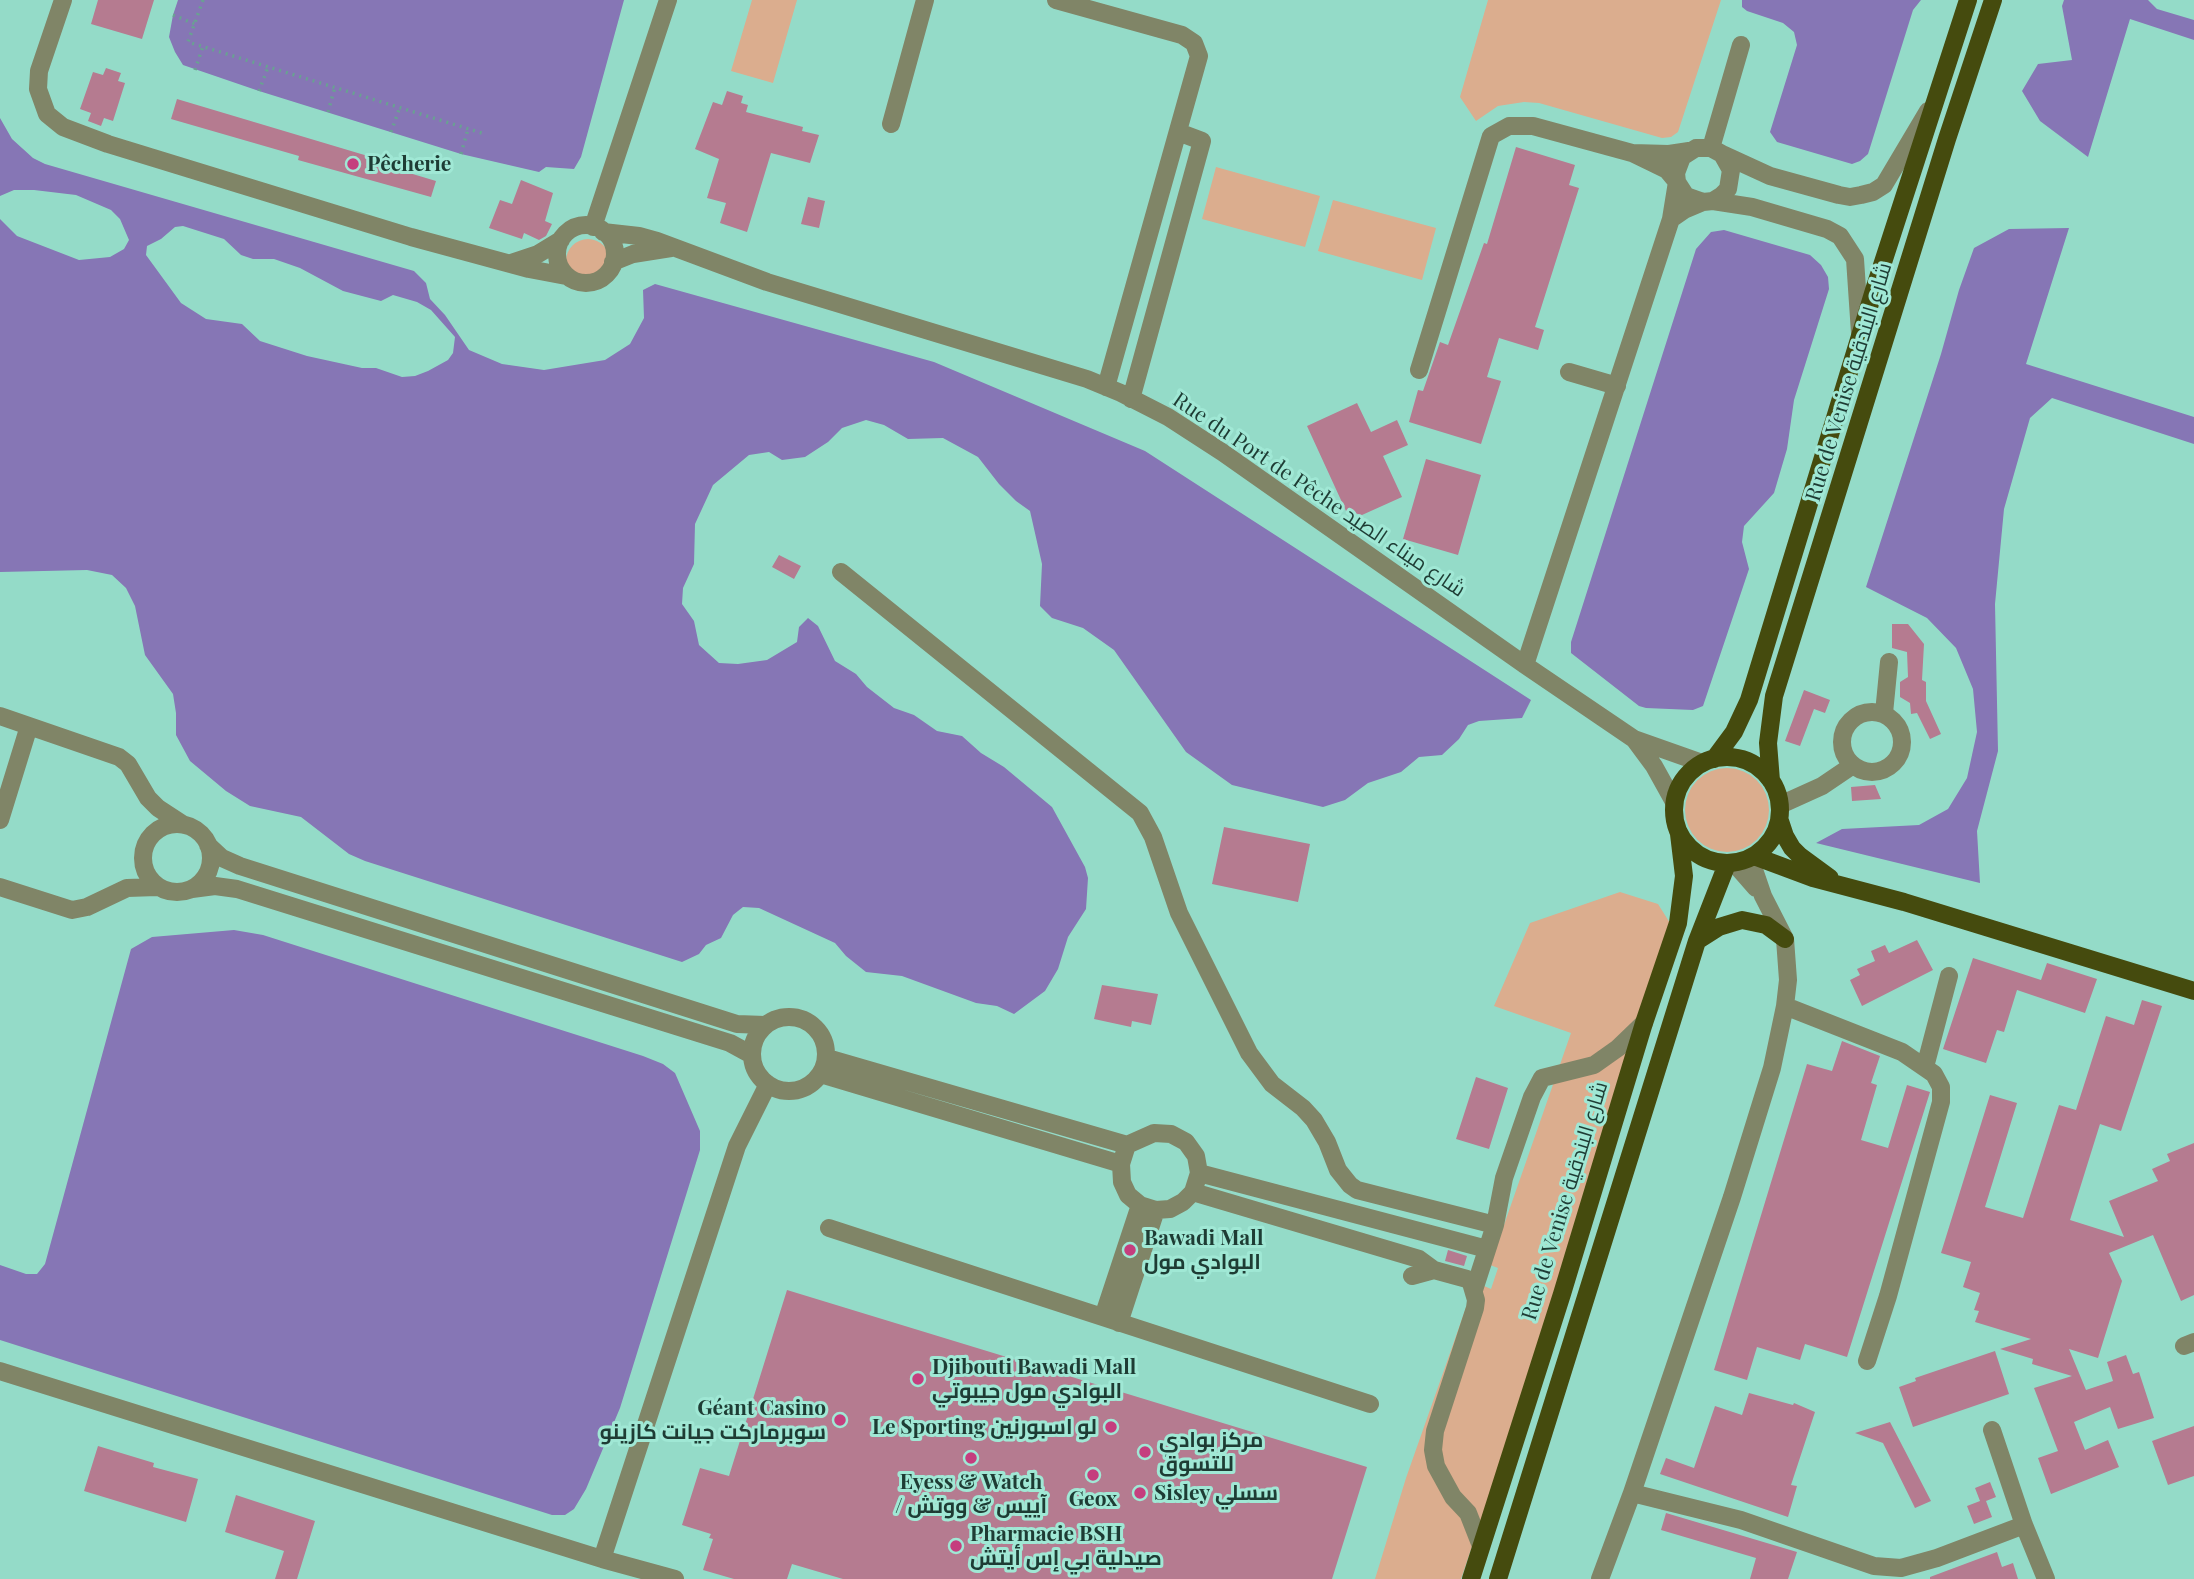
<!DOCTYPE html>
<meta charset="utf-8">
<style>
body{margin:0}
canvas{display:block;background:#94dbc8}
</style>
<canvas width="2194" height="1579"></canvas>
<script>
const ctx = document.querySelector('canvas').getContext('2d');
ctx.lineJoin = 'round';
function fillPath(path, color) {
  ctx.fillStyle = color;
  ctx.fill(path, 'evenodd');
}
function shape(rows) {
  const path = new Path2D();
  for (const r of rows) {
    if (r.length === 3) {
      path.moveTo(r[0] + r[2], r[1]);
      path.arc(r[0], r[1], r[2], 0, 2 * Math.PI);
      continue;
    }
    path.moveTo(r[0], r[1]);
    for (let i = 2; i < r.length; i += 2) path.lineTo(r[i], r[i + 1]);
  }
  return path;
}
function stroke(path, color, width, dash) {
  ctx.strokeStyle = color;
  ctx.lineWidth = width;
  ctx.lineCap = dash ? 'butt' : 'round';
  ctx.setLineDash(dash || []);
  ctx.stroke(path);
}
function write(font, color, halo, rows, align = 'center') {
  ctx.font = font + ' "Playfair Display",Cairo,serif';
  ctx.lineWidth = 6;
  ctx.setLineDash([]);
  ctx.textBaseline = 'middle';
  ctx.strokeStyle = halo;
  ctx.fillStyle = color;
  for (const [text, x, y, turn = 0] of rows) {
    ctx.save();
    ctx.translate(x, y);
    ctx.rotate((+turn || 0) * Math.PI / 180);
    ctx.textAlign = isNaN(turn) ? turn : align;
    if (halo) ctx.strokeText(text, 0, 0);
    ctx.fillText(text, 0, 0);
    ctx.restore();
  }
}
const green = shape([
 [752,0,797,0,773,83,731,71],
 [1488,0,1721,0,1678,132,1671,137,1662,138,1539,103,1524,102,1498,106,1476,121,1460,97],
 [1216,167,1320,196,1305,247,1202,219],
 [1333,200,1436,228,1422,280,1318,251],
 [588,261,22],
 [1727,810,42],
 [1620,892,1658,904,1670,923,1674,952,1461,1579,1375,1579,1406,1478,1475,1282,1491,1289,1498,1268,1490,1265,1571,1033,1494,1006,1530,923]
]);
const water = shape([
 [178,0,624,0,581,157,574,169,546,167,539,172,461,154,259,91,183,65,175,52,169,37,173,15],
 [1742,0,1921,0,1913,10,1868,154,1860,161,1852,164,1777,142,1770,132,1797,45,1794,32,1783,23,1747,11,1742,7],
 [2064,0,2148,0,2157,9,2194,20,2194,40,2130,19,2088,157,2040,121,2022,91,2038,64,2072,60,2062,6],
 [0,118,12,139,33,158,45,164,414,271,426,283,430,299,445,315,469,350,502,364,544,370,605,360,630,344,644,318,643,290,655,284,934,362,1145,451,1531,700,1522,718,1479,721,1468,725,1459,739,1442,755,1419,757,1401,772,1368,783,1345,800,1323,807,1232,785,1186,752,1114,650,1083,628,1052,618,1040,606,1042,564,1030,511,1016,501,999,484,978,457,943,438,908,439,884,425,866,420,842,428,828,442,805,457,782,460,769,452,749,455,713,485,695,524,694,564,683,588,682,604,694,621,699,645,719,663,738,664,767,660,797,642,799,627,808,618,818,626,835,661,856,674,867,687,894,708,914,715,937,731,962,736,981,753,1004,767,1052,807,1085,867,1088,878,1086,909,1068,937,1058,969,1045,991,1014,1014,997,1006,976,1003,902,976,866,972,846,956,835,943,759,908,743,907,733,915,721,938,706,945,699,954,682,962,365,861,349,854,301,817,250,806,226,791,190,761,176,735,176,713,173,694,145,655,135,606,126,588,112,575,87,570,0,572,0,219,17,236,79,260,110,257,124,249,129,240,120,219,111,210,76,195,34,190,14,190,0,196],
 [183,226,224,239,241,255,253,259,274,259,300,268,343,291,381,301,393,295,417,302,431,310,455,337,453,353,448,360,428,371,415,376,402,377,376,368,362,368,307,356,260,341,242,324,206,319,181,303,146,255,147,246,161,239,175,227],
 [2069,228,2026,364,2194,417,2194,444,2052,398,2030,418,2004,509,1995,604,1998,751,1977,831,1980,883,1816,843,1842,829,1919,825,1948,809,1967,778,1977,732,1973,689,1956,648,1927,618,1866,587,1941,354,1959,290,1974,248,2009,229],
 [1724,230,1810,255,1821,265,1828,277,1829,289,1794,400,1787,449,1774,493,1744,526,1742,542,1749,569,1703,706,1693,710,1646,708,1639,706,1571,653,1571,642,1696,249,1711,232],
 [234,930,263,935,643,1056,663,1064,675,1073,700,1131,700,1150,620,1408,586,1489,574,1509,565,1515,552,1515,0,1340,0,1265,26,1274,37,1274,45,1264,131,949,152,937]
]);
const building = shape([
 [98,0,154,0,142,39,91,24],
 [106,68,121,73,118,81,125,83,113,121,104,118,101,126,88,121,91,113,80,109,93,72,103,75],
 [727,91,743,96,741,103,748,105,746,112,803,127,802,131,819,135,810,163,771,153,747,232,720,223,726,203,707,198,719,159,695,149,713,102,722,105],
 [177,99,408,168,406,172,436,181,431,197,298,160,299,156,171,119],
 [1516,147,1575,165,1569,185,1579,188,1535,327,1544,330,1538,350,1499,338,1487,377,1501,381,1481,444,1409,422,1418,390,1423,391,1440,342,1448,345,1484,243,1487,244],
 [521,180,553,193,545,221,552,224,546,236,539,240,524,233,522,239,489,228,500,200,512,204],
 [808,197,825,201,819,228,801,224],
 [1357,403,1371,432,1397,420,1408,445,1383,456,1402,497,1362,515,1346,511,1307,426],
 [1426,459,1481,475,1458,555,1403,539],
 [779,555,801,566,794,579,772,567],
 [1892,624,1908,624,1924,644,1922,680,1926,682,1926,701,1941,734,1930,739,1917,713,1911,714,1910,703,1900,697,1900,682,1908,677,1907,652,1892,648],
 [1804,690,1830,700,1825,713,1814,709,1800,746,1785,741],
 [1875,785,1881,799,1852,801,1851,787],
 [1224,827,1310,844,1298,902,1212,884],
 [1917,940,1933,970,1862,1006,1850,980,1860,975,1857,969,1875,961,1871,951,1885,945,1889,953],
 [1973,958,2041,980,2047,963,2097,979,2085,1013,2017,990,2004,1032,1997,1030,1986,1063,1943,1049],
 [1102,985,1158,994,1151,1025,1132,1021,1131,1027,1094,1019],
 [2142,1000,2162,1006,2121,1131,2100,1124,2070,1220,2124,1237,2109,1201,2158,1181,2152,1169,2170,1161,2167,1154,2194,1143,2194,1295,2181,1301,2153,1235,2109,1253,2122,1281,2098,1358,2069,1349,2086,1390,2113,1381,2107,1362,2126,1355,2133,1374,2139,1372,2154,1418,2118,1429,2110,1407,2074,1422,2085,1450,2108,1440,2119,1467,2051,1494,2038,1458,2058,1451,2034,1388,2072,1376,2032,1364,2033,1359,2000,1349,2031,1339,1975,1322,1979,1311,1974,1310,1980,1293,1963,1287,1971,1262,1941,1253,1990,1095,2017,1103,1985,1207,2023,1218,2059,1105,2076,1110,2106,1016,2134,1025],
 [1842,1041,1880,1056,1871,1083,1877,1085,1861,1140,1888,1148,1907,1085,1930,1092,1847,1357,1805,1344,1800,1360,1757,1347,1747,1380,1714,1370,1807,1064,1832,1071],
 [1476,1077,1508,1088,1489,1149,1456,1139],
 [1448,1250,1467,1256,1464,1266,1445,1261],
 [787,1290,1367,1467,1332,1579,843,1579,792,1564,787,1579,734,1579,703,1570,713,1539,709,1538,711,1534,682,1525,700,1468,729,1476],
 [1995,1351,2009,1394,1913,1427,1899,1387,1916,1381,1915,1378],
 [1749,1393,1793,1405,1794,1403,1815,1412,1791,1485,1797,1486,1788,1517,1660,1474,1666,1458,1694,1468,1715,1406,1742,1415],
 [1890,1422,1931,1501,1915,1508,1883,1443,1855,1433],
 [2194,1426,2194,1476,2168,1485,2152,1441],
 [98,1446,154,1463,153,1467,198,1479,186,1522,84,1491],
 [1990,1482,1996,1497,1986,1501,1992,1517,1974,1524,1967,1506,1980,1501,1975,1488],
 [236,1495,315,1521,297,1579,275,1579,284,1551,225,1532],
 [1666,1513,1797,1552,1788,1579,1750,1579,1756,1558,1661,1530],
 [1997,1552,2002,1567,2013,1563,2018,1579,1930,1579,1930,1577]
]);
const path = shape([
 [203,0,188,42,485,134],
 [173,15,195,24],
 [195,70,203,46],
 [259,91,268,67],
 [328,112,335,87],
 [391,132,400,107],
 [461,154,468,129]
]);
const minor = shape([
 [63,0,39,71,38,89,47,114,63,127,108,144,411,237,529,269,566,276],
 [1056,0,1182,35,1194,43,1199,56,1106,387],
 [891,124,925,0],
 [1711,148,1741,45],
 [1689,151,1669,154,1632,153,1667,170,1677,182,1671,219,1684,210,1703,202],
 [1722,154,1770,176,1839,195,1850,197,1861,195,1873,192,1884,185,1928,111],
 [1713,201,1721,196,1728,189,1731,170,1722,154,1711,148,1696,148,1682,157,1676,173,1677,182,1686,196,1703,202,1713,201,1752,207,1827,229,1840,236,1855,259,1860,333],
 [586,254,29],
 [593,227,668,0],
 [603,232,639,236,657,241,767,282,1087,379,1121,393,1168,417,1222,452,1525,665,1634,739,1702,763],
 [613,262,633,254,671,248],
 [511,263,538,254,561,240],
 [1419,370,1491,136,1509,126,1533,126,1632,153],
 [1569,372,1617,386],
 [1131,399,1202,141,1178,132],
 [841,572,1140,813,1153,837,1179,913,1249,1053,1272,1084,1303,1108,1314,1120,1327,1142,1338,1170,1350,1185,1357,1190,1495,1225],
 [1525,665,1671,219],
 [1872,742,30],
 [1884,713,1889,662],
 [0,716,119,757,128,764,148,798,158,808,184,825],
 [1634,739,1654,766,1674,802],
 [1780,805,1822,786,1853,765],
 [0,820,29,726],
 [177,858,34],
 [208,845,222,858,240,866,737,1024,765,1025],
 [1735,864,1756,888],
 [0,887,72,910,87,907,127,888,157,887],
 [192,889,215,886,237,889,730,1043,752,1055],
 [1785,1006,1902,1052,1934,1074,1941,1087,1941,1102,1888,1296,1867,1361],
 [789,1054,37],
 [827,1058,1127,1145],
 [1925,1067,1949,976],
 [820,1074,1121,1164],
 [1154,1133,1171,1134,1186,1142,1196,1156,1199,1173,1193,1192,1183,1202,1170,1209,1156,1210,1140,1205,1128,1195,1122,1182,1121,1164,1127,1145,1154,1133],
 [1199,1173,1487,1249],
 [1193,1192,1419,1259,1434,1270,1467,1279,1471,1283,1476,1300,1475,1308,1435,1431,1433,1450,1436,1466,1453,1497,1468,1513,1481,1546],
 [829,1228,1370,1404],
 [1412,1276,1434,1270],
 [1474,1290,1495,1225,1504,1178,1532,1097,1542,1078,1594,1065,1618,1048,1644,1023],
 [1103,1317,1140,1205],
 [1119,1323,1156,1210],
 [2184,1346,2194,1342],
 [0,1371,602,1559,675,1579],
 [1992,1430,2024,1525,2046,1579],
 [1632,1493,1741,1520,1874,1566,1901,1568,1937,1558,2024,1525],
 [602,1559,737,1146,768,1084],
 [1600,1579,1632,1493,1732,1197,1772,1068,1785,1006,1788,980,1785,939,1763,896,1750,858]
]);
const major = shape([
 [1727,810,53],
 [1714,759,1734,732,1749,700,1875,287,1968,0],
 [1771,781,1768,743,1774,696,1947,139,1993,0],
 [1780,821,1785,836,1792,848,1800,856,1830,878],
 [1754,856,1813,878,1904,902,2194,991],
 [1697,941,1719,927,1742,920,1766,925,1785,939],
 [1471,1579,1562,1294,1644,1023,1678,923,1684,876,1679,834],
 [1498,1579,1697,941,1727,864]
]);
const markers = [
 [353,164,7,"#c53e7e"],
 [1130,1250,7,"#c53e7e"],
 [918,1379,7,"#c53e7e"],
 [840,1420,7,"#c53e7e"],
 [1111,1427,7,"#c53e7e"],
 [1145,1452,7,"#c53e7e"],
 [971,1458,7,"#c53e7e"],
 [1093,1475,7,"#c53e7e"],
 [1140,1493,7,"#c53e7e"],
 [956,1546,7,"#c53e7e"]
];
const poiNames = [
 ["Pêcherie",367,164],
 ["Bawadi Mall",1144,1238],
 ["البوادي مول",1144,1262],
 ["Djibouti Bawadi Mall",932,1367],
 ["البوادي مول جيبوتي",932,1391],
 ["Géant Casino",826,1408,"right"],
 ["سوبرماركت جيانت كازينو",826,1432,"right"],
 ["Le Sporting لو اسبورنين",1097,1427,"right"],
 ["مركز بوادي",1159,1440],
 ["للتسوق",1159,1464],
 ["Eyess & Watch",971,1482,"center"],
 ["/ آييس & ووتش",971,1506,"center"],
 ["Sisley سسلي",1154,1493],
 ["Geox",1093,1499,"center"],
 ["Pharmacie BSH",970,1534],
 ["صيدلية بي إس أيتش",970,1558]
];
const streetNames = [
 ["Rue de Venise شارع البندقية",1849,382,-73],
 ["Rue du Port de Pêche شارع ميناء الصيد",1319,495,34],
 ["Rue de Venise شارع البندقية",1565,1201,-73]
];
fillPath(green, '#dbad8e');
fillPath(water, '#8676b5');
fillPath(building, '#b57b90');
stroke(path, '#69a192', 3.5, [2, 5]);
stroke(minor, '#808567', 18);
stroke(major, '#454b0e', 18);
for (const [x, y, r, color] of markers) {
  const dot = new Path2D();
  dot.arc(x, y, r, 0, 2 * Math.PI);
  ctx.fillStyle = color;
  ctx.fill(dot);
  stroke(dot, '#a0e8d5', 2.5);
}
write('bold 21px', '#1e3c34', '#a0e8d5', poiNames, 'left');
write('21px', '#1e3c34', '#a0e8d5', streetNames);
</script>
